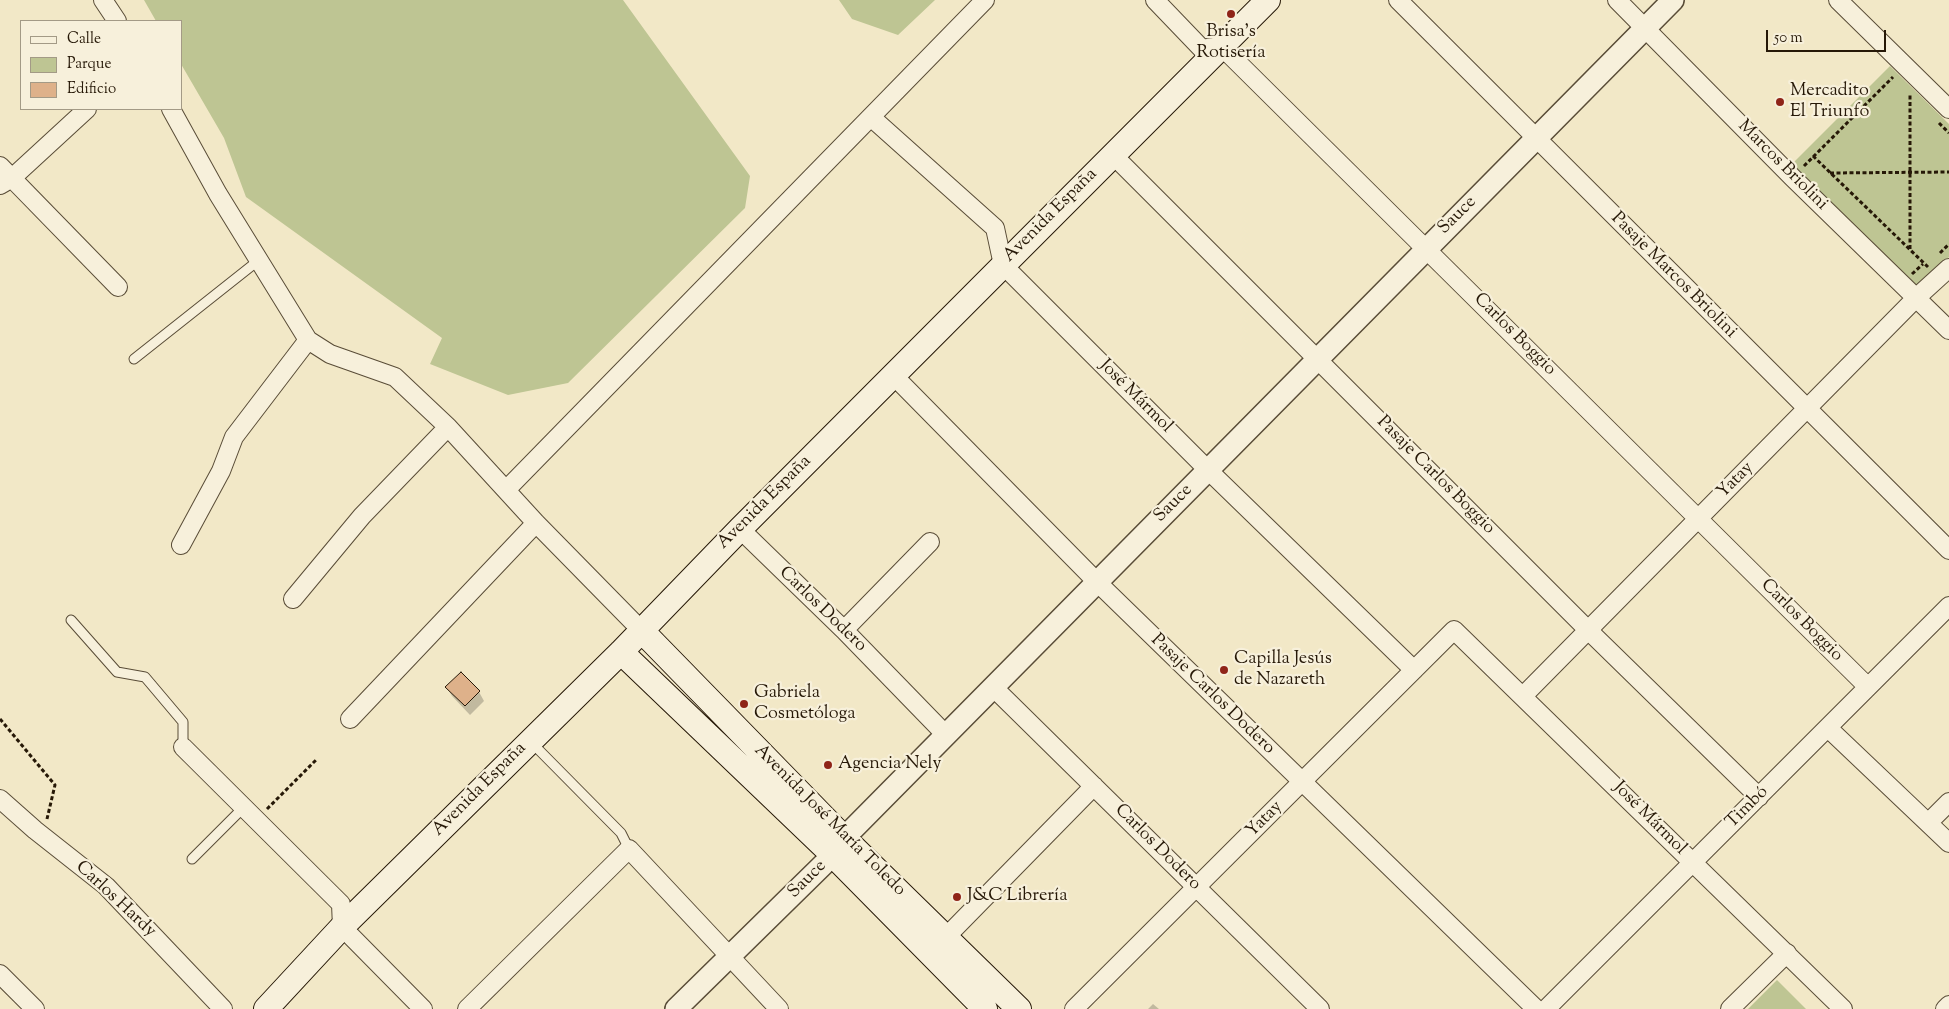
<!DOCTYPE html>
<meta charset="utf-8">
<style>
body{margin:0}
#map{position:relative;width:1949px;height:1009px;overflow:hidden;background:#f2e8c7;font-family:"Sorts Mill Goudy",serif}
canvas{display:block}
.legend{position:absolute;left:20px;top:20px;width:162px;height:90px;box-sizing:border-box;background:#f7f0db;border:1px solid #a39a86;margin:0;padding:6px 9px;list-style:none;font-size:15px;color:#261807}
.legend li{display:flex;align-items:center;gap:10px;height:25px}
.legend b{width:25px;border:1px solid #a39a86}
.scale{position:absolute;left:1766px;top:30px;width:120px;height:22px;box-sizing:border-box;border:2px solid #261807;border-top:0;padding-left:6px;font-size:15px;line-height:18px;white-space:nowrap;color:#261807;-webkit-text-stroke:4px #f7f0db;paint-order:stroke}
</style>
<div id="map">
<canvas width="1949" height="1009"></canvas>
<ul class="legend">
<li><b style="height:6px;background:#f7f0db"></b>Calle</li>
<li><b style="height:14px;background:#bec593"></b>Parque</li>
<li><b style="height:14px;background:#deb18a"></b>Edificio</li>
</ul>
<div class="scale">50 m</div>
</div>
<script>
const ctx = document.querySelector('canvas').getContext('2d');
ctx.lineJoin = 'round';
function fillPath(path, color) {
  ctx.fillStyle = color;
  ctx.fill(path, 'evenodd');
}
function shape(rows) {
  const path = new Path2D();
  for (const r of rows) {
    path.moveTo(r[0], r[1]);
    for (let i = 2; i < r.length; i += 2) path.lineTo(r[i], r[i + 1]);
  }
  return path;
}
function stroke(path, color, width, dash) {
  ctx.strokeStyle = color;
  ctx.lineWidth = width;
  ctx.lineCap = dash ? 'butt' : 'round';
  ctx.setLineDash(dash || []);
  ctx.stroke(path);
}
function write(font, color, halo, rows, align = 'center') {
  ctx.font = font + ' "Sorts Mill Goudy",serif';
  ctx.lineWidth = 4.5;
  ctx.setLineDash([]);
  ctx.textBaseline = 'middle';
  ctx.strokeStyle = halo;
  ctx.fillStyle = color;
  for (const [text, x, y, turn = 0] of rows) {
    ctx.save();
    ctx.translate(x, y);
    ctx.rotate((+turn || 0) * Math.PI / 180);
    ctx.textAlign = isNaN(turn) ? turn : align;
    if (halo) ctx.strokeText(text, 0, 0);
    ctx.fillText(text, 0, 0);
    ctx.restore();
  }
}
const green = shape([
 [144,0,623,0,750,176,745,208,568,383,508,395,430,364,442,338,246,197,224,138,181,64,181,21,156,21],
 [839,0,935,0,898,35,852,19],
 [1890,66,1949,124,1949,257,1917,288,1792,164],
 [1777,980,1806,1009,1748,1009]
]);
const shadow = shape([
 [447,688,479,692,484,701,470,715,452,696],
 [1153,1004,1159,1009,1148,1009]
]);
const building = shape([
 [461,672,480,691,465,706,445,687,461,672]
]);
const path = shape([
 [1939,123,1949,133],
 [1813,156,1928,267],
 [1804,166,1893,77],
 [1830,173,1949,172],
 [1910,249,1910,94],
 [1940,253,1949,244],
 [1912,274,1923,264],
 [0,719,55,785,47,819],
 [267,809,316,760]
]);
const service = shape([
 [134,359,259,260],
 [71,620,117,672,145,677,183,722,183,747],
 [532,743,621,833,629,849],
 [192,859,243,808]
]);
const minor = shape([
 [103,0,117,21],
 [1155,0,1202,49,1221,46,1868,687],
 [1398,0,1949,550],
 [1617,0,1793,178,1949,330],
 [1838,0,1949,109],
 [171,109,218,194,308,340,330,354,395,377,448,427,536,523,642,631],
 [872,118,995,228,1003,265,1208,470,1414,670],
 [1113,155,1588,630,1759,797],
 [0,166,118,287],
 [0,185,12,178,87,109],
 [893,375,1097,582,1536,1009],
 [506,490,985,0],
 [740,529,844,630,946,735],
 [181,545,221,471,234,437,308,340],
 [293,599,362,516,448,427],
 [844,630,930,542],
 [993,687,1320,1009],
 [1524,695,1916,298,1949,268],
 [350,719,536,523],
 [1828,728,1949,843],
 [183,747,341,904,342,927,423,1009],
 [0,799,35,830,106,886,223,1009],
 [1928,823,1949,802],
 [946,937,1094,786],
 [0,974,35,1009],
 [467,1009,629,849,779,1009],
 [1074,1009,1454,630,1843,1009],
 [1546,1009,1949,606],
 [1730,1009,1787,953],
 [1945,1009,1949,1005]
]);
const tertiary = shape([
 [676,1009,833,855,844,838,1673,0]
]);
const secondary = shape([
 [642,631,844,838,1019,1009],
 [621,652,833,855,985,1009],
 [266,1009,342,927,621,652,740,529,1268,0]
]);
const markers = [
 [1231,14,5,"#8f2418"],
 [1780,102,5,"#8f2418"],
 [1224,670,5,"#8f2418"],
 [744,704,5,"#8f2418"],
 [828,765,5,"#8f2418"],
 [957,897,5,"#8f2418"]
];
const poiNames = [
 ["Brisa's",1231,33,"center"],
 ["Rotisería",1231,54,"center"],
 ["Mercadito",1790,92],
 ["El Triunfo",1790,113],
 ["Capilla Jesús",1234,660],
 ["de Nazareth",1234,681],
 ["Gabriela",754,694],
 ["Cosmetóloga",754,715],
 ["Agencia Nely",838,765],
 ["J&C Librería",967,897]
];
const streetNames = [
 ["Marcos Briolini",1782,166,45],
 ["Avenida España",1051,216,-45],
 ["Sauce",1458,216,-45],
 ["Pasaje Marcos Briolini",1673,276,45],
 ["Carlos Boggio",1514,335,45],
 ["José Mármol",1135,397,45],
 ["Pasaje Carlos Boggio",1435,476,45],
 ["Yatay",1736,481,-45],
 ["Avenida España",765,503,-45],
 ["Sauce",1174,504,-45],
 ["Carlos Dodero",822,610,44],
 ["Carlos Boggio",1801,621,45],
 ["Pasaje Carlos Dodero",1212,695,44],
 ["Avenida España",480,790,-45],
 ["Timbó",1748,808,-45],
 ["José Mármol",1649,819,45],
 ["Yatay",1265,820,-45],
 ["Avenida José María Toledo",829,821,45],
 ["Carlos Dodero",1157,848,45],
 ["Sauce",808,880,-45],
 ["Carlos Hardy",115,900,43]
];
fillPath(green, '#bec593');
fillPath(shadow, '#0003');
fillPath(building, '#deb18a');
stroke(building, '#261807', 1);
stroke(service, '#594c37', 11);
stroke(minor, '#594c37', 20);
stroke(tertiary, '#594c37', 24);
stroke(secondary, '#261807', 26);
stroke(path, '#261807', 3, [4, 2.5]);
stroke(service, '#f7f0db', 9);
stroke(minor, '#f7f0db', 18);
stroke(tertiary, '#f7f0db', 21);
stroke(secondary, '#f7f0db', 24);
for (const [x, y, r, color] of markers) {
  const dot = new Path2D();
  dot.arc(x, y, r, 0, 2 * Math.PI);
  ctx.fillStyle = color;
  ctx.fill(dot);
  stroke(dot, '#f7f0db', 2);
}
write('18px', '#261807', '#f7f0db', poiNames, 'left');
write('18px', '#261807', '#f7f0db', streetNames);
</script>
